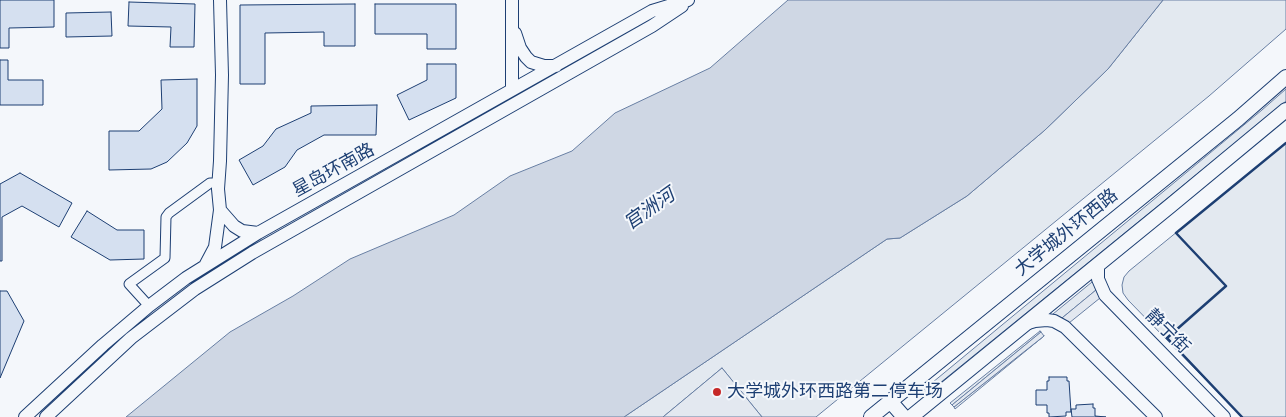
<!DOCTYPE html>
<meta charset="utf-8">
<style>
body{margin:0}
canvas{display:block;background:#f4f7fb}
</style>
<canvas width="1286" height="417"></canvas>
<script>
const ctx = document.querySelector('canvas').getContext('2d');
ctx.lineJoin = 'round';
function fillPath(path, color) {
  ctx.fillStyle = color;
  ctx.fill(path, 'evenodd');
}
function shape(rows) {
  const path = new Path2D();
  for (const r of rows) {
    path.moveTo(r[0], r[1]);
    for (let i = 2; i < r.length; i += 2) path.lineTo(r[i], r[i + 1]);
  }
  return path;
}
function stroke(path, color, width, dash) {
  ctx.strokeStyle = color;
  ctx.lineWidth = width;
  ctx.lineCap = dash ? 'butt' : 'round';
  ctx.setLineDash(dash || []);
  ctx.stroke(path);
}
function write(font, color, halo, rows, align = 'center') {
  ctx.font = font + ' "Sofia Sans Condensed","Noto Sans SC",sans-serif';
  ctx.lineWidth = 4;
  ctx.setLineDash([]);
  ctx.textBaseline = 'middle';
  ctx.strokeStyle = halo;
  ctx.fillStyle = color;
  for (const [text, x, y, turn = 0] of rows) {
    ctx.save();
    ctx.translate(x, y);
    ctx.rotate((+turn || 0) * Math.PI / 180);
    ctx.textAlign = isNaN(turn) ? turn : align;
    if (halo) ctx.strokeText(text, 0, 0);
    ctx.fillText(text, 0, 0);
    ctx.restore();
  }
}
const green = shape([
 [1163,0,1286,0,1286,29,1209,96,816,417,762,417,722,368,663,417,624,417,887,239,900,238,967,196,1045,130,1108,69,1163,0],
 [1286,89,1286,101,1271,114,924,396,920,395,921,392,1262,110,1286,89],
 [1286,143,1286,417,1242,417,1128,300,1123,293,1122,285,1124,277,1129,271,1286,143],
 [1092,282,1094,282,1096,290,1062,318,1053,314,1092,282],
 [1040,331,1041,332,952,405,950,403,1040,331],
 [1044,336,955,409,954,407,1044,336]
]);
const parking = shape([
 [1096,290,1100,298,1069,323,1062,318,1096,290],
 [1041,332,1044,336,954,407,952,405,1041,332],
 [722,368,762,417,663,417,722,368]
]);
const water = shape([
 [788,0,1163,0,1108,69,1045,130,967,196,900,238,887,239,624,417,126,417,230,332,293,296,350,259,454,215,510,176,572,151,615,113,710,68,788,0]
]);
const building = shape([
 [0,0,54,0,54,27,9,28,9,48,0,48,0,0],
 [129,2,195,4,194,47,170,47,171,27,128,26,129,2],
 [355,4,355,46,324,46,324,32,265,33,265,84,240,84,240,5,355,4],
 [375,4,456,4,456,49,427,49,427,34,375,34,375,4],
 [111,12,112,36,66,37,66,13,111,12],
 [0,60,8,60,8,80,43,80,43,105,0,105,0,60],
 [427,64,456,64,456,98,409,120,397,95,427,80,427,64],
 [197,79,197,126,187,143,167,162,151,169,109,170,109,131,139,131,162,109,161,80,197,79],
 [377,105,376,135,324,135,297,150,285,167,253,185,239,160,263,146,276,129,311,113,311,106,377,105],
 [20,173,72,203,59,227,22,206,2,217,2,261,0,261,0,184,20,173],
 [87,211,117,230,144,230,144,259,110,260,71,237,87,211],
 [0,291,7,291,24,321,0,378,0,291],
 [1049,377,1067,377,1067,381,1069,381,1071,412,1066,412,1066,416,1049,417,1049,413,1047,413,1047,405,1036,405,1036,390,1047,390,1047,381,1049,381,1049,377],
 [1093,404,1093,408,1095,408,1095,416,1106,417,1072,417,1071,409,1076,409,1076,405,1093,404]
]);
const street = shape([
 [149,306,129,284,165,258,166,217,169,213,210,183,215,183,218,189]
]);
const secondary = shape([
 [512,0,512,90],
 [515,33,520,48,526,57,531,62,544,66,556,66],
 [220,210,234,226,242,231,258,233],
 [206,264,215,247,220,210,218,189,220,161,222,75,220,0],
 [1098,265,1098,279,1105,295,1224,417],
 [1025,324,1035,321,1047,320,1054,321,1065,327,1156,417],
 [25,417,103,345,149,306,186,278,258,233,652,11,688,0],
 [46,417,131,338,195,289,252,253,652,26,682,6]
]);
const primary = shape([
 [890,401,904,417],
 [871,417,1238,119,1286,77],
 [911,417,1170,206,1286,110]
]);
const wall = shape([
 [1242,417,1167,338,1226,286,1176,233,1286,143]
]);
const markers = [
 [717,392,5,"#c62828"]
];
const streetNames = [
 ["星岛环南路",334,171,-29],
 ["大学城外环西路",1067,233,-39],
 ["静宁街",1167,332,45]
];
const poiNames = [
 ["大学城外环西路第二停车场",727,392]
];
const waterNames = [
 ["官洲河",650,210,-35]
];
fillPath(green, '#e3e9f0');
stroke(green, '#687fa3', 1);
fillPath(parking, '#e3e8f0');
stroke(parking, '#687fa3', 1);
fillPath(water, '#cfd7e4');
stroke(water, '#687fa3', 1);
fillPath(building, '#d5e0f0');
stroke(building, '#1d3f73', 1);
stroke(street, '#1d3f73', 11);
stroke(secondary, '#1d3f73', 14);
stroke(primary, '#1d3f73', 16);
stroke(street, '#f4f7fb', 9);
stroke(secondary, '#f4f7fb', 12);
stroke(primary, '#f4f7fb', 14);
stroke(wall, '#1d3f73', 2.5);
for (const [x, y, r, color] of markers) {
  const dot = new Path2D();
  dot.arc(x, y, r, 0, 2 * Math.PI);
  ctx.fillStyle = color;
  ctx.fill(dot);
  stroke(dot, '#f4f7fb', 2);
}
write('18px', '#1d3f73', '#f4f7fb', streetNames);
write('18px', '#1d3f73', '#f4f7fb', poiNames, 'left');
write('italic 19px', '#1d3f73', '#f4f7fb', waterNames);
</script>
